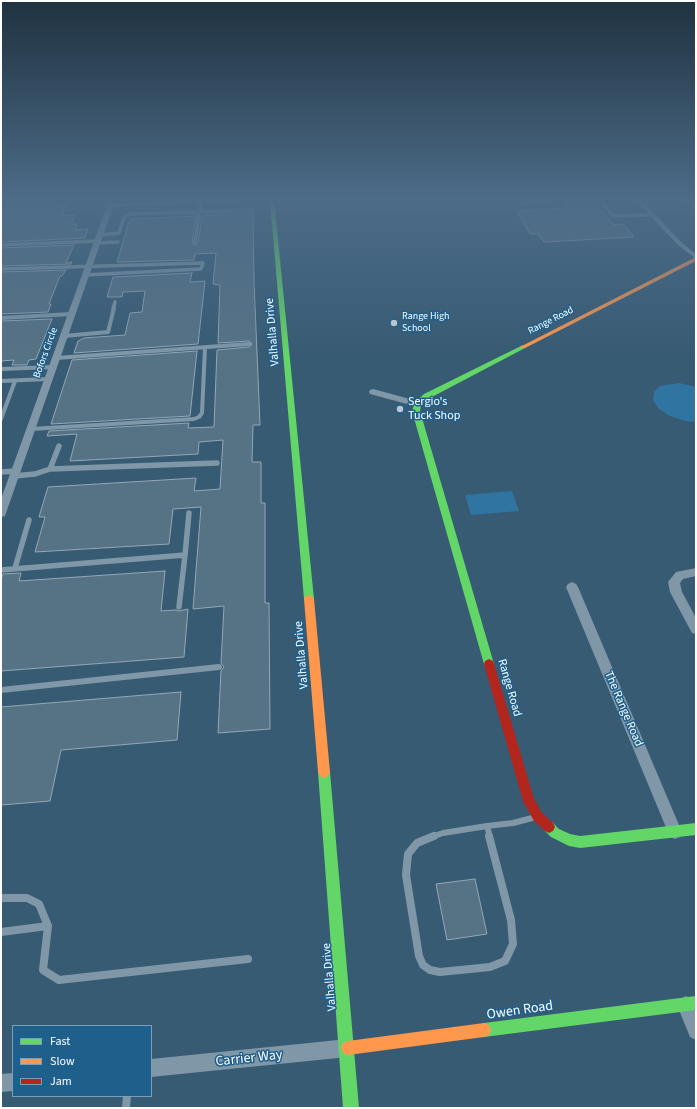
<!DOCTYPE html>
<style>
body{margin:0}
#map{position:relative;width:697px;height:1109px;overflow:hidden;background:#385b74;font-family:"Source Sans 3",sans-serif}
canvas{display:block}
.frame{position:absolute;inset:0;border:2px solid #fff;pointer-events:none}
.legend{position:absolute;left:12px;top:1025px;width:140px;height:72px;box-sizing:border-box;background:#1f5f8c;border:1px solid #799fba;margin:0;padding:5px 7px;list-style:none;font-size:12px;color:#fff}
.legend li{display:flex;align-items:center;gap:8px;height:20px}
.legend b{width:20px;border:1px solid #799fba}
</style>
<div id="map">
<canvas width="697" height="1109"></canvas>
<div class="frame"></div>
<ul class="legend">
<li><b style="height:5px;background:#63d668"></b>Fast</li>
<li><b style="height:5px;background:#ff974d"></b>Slow</li>
<li><b style="height:5px;background:#b3261e"></b>Jam</li>
</ul>
</div>
<script>
const ctx = document.querySelector('canvas').getContext('2d');
ctx.lineJoin = 'round';
function fillPath(path, color) {
  ctx.fillStyle = color;
  ctx.fill(path, 'evenodd');
}
function shape(rows) {
  const path = new Path2D();
  for (const r of rows) {
    path.moveTo(r[0], r[1]);
    for (let i = 2; i < r.length; i += 2) path.lineTo(r[i], r[i + 1]);
  }
  return path;
}
function stroke(path, color, width, dash) {
  ctx.strokeStyle = color;
  ctx.lineWidth = width;
  ctx.lineCap = dash ? 'butt' : 'round';
  ctx.setLineDash(dash || []);
  ctx.stroke(path);
}
function write(font, color, halo, rows, align = 'center') {
  ctx.font = font + ' "Source Sans 3",sans-serif';
  ctx.lineWidth = 3;
  ctx.setLineDash([]);
  ctx.textBaseline = 'middle';
  ctx.strokeStyle = halo;
  ctx.fillStyle = color;
  for (const [text, x, y, turn = 0] of rows) {
    ctx.save();
    ctx.translate(x, y);
    ctx.rotate((+turn || 0) * Math.PI / 180);
    ctx.textAlign = isNaN(turn) ? turn : align;
    if (halo) ctx.strokeText(text, 0, 0);
    ctx.fillText(text, 0, 0);
    ctx.restore();
  }
}
const green = shape([
 [679,383,696,387,696,422,685,421,670,416,659,409,653,400,654,392,660,386],
 [512,491,519,511,471,515,465,495]
]);
const building = shape([
 [1,200,54,200,54,205,67,204,62,215,76,215,71,224,77,224,75,230,88,229,85,238,1,242,1,200],
 [562,200,592,200,614,225,623,224,634,237,544,242,538,234,530,234,517,211,568,208,562,200],
 [234,209,253,209,254,281,260,425,253,425,252,462,261,462,261,503,265,503,265,603,269,603,270,729,218,733,221,671,224,667,221,663,224,606,193,609,201,507,173,509,169,544,35,552,45,517,39,517,48,487,196,478,194,491,220,489,223,440,199,442,198,454,70,461,77,434,47,436,49,431,189,423,188,428,214,427,217,350,249,347,252,344,249,341,218,343,220,285,213,284,216,253,195,254,194,260,117,262,130,219,196,216,192,243,195,246,198,243,202,216,231,214,234,212,234,209],
 [74,245,66,263,72,262,71,264,1,266,1,248,74,245],
 [66,270,62,276,60,276,49,304,51,304,48,312,1,314,1,272,66,270],
 [192,273,190,282,205,281,198,344,74,353,78,341,84,338,125,335,130,313,142,312,145,291,123,292,122,297,107,297,113,277,192,273],
 [52,319,36,359,29,360,27,365,12,365,14,360,1,361,1,321,52,319],
 [197,351,190,416,51,424,72,360,197,351],
 [165,571,161,611,176,610,179,611,188,609,184,657,1,671,1,580,3,574,21,573,19,581,165,571],
 [181,692,177,740,61,750,50,801,1,805,1,707,181,692],
 [475,879,487,934,447,940,436,884,475,879]
]);
const laneFar4 = shape([
 [522,203,546,202,546,200],
 [603,204,613,216,653,215],
 [99,235,119,233,124,217,129,214,231,211],
 [97,243,118,242],
 [195,243,201,201],
 [1,245,97,241],
 [1,269,203,263,201,269,85,275],
 [113,309,115,302]
]);
const laneFar3 = shape([
 [1,318,71,314],
 [64,336,108,332,114,308],
 [56,358,249,344],
 [1,369,53,367],
 [1,381,48,379],
 [1,419,15,381],
 [31,429,194,419,199,417,202,413,205,348]
]);
const laneFar2 = shape([
 [50,469,59,446],
 [1,472,16,471],
 [14,476,35,474,50,469,217,463],
 [185,555,189,513],
 [15,568,29,520],
 [1,570,185,555,179,607]
]);
const laneFar1 = shape([
 [1,690,219,667],
 [487,826,490,837],
 [487,826,513,823,536,817],
 [431,837,443,833,487,826]
]);
const lane = shape([
 [434,836,417,843,408,854,406,875,419,956,423,965,430,970,440,972,490,967,505,961,513,944,511,920,489,836],
 [1,898,27,898,39,904,48,926,43,970,59,980,248,959],
 [1,932,48,926],
 [126,1108,127,1096]
]);
const street = shape([
 [109,200,115,200,114,203,202,200,242,200,239,202,113,207,6,513,5,516,1,517,1,499,109,200],
 [635,200,641,200,682,243,696,254,696,259,678,245,635,200],
 [684,200,690,200,696,204,696,209,684,200],
 [373,389,421,402,422,404,418,407,370,394,369,392,370,390,373,389],
 [696,568,696,576,683,579,680,583,682,592,696,618,696,634,692,633,670,592,668,582,676,572,696,568],
 [572,582,576,584,578,587,682,832,680,837,675,839,670,837,566,587,568,584,572,582],
 [686,996,692,999,696,1008,696,1040,690,1037,677,1005,680,999,686,996],
 [348,1039,354,1042,357,1048,354,1054,348,1057,151,1077,151,1059,348,1039],
 [13,1073,13,1091,1,1092,1,1074,13,1073]
]);
const fast = shape([
 [270,200,274,200,314,599,312,602,309,603,306,602,304,599,270,200],
 [523,345,526,347,525,348,430,398,421,405,420,411,494,664,493,667,489,669,485,667,484,664,412,411,415,402,424,394,523,345],
 [324,766,328,768,330,772,359,1108,343,1108,318,772,320,768,324,766],
 [549,821,553,823,559,829,570,834,580,836,696,823,696,835,580,848,569,846,551,837,545,831,543,827,545,823,549,821],
 [696,996,696,1010,484,1037,479,1035,477,1030,479,1025,484,1023,696,996]
]);
const slow = shape([
 [696,257,696,261,525,348,521,348,520,347,696,257],
 [309,595,312,596,314,599,330,772,328,776,324,778,320,776,318,772,304,599,306,596,309,595],
 [484,1023,489,1025,491,1030,489,1035,484,1037,348,1055,343,1053,341,1048,343,1043,348,1041,484,1023]
]);
const jam = shape([
 [489,659,493,661,494,664,534,799,542,813,553,823,555,827,553,831,549,833,545,831,534,821,523,801,484,664,485,661,489,659]
]);
const markers = [
 [394,323,4,"#b9c6ce"],
 [400,409,4,"#b9c6ce"]
];
const farPoinames = [
 ["Range High",402,317],
 ["School",402,329]
];
const farStreetnames = [
 ["Range Road",551,321,-27],
 ["Bofors Circle",46,353,-70]
];
const streetNames = [
 ["Valhalla Drive",273,332,-95],
 ["Valhalla Drive",302,655,-95],
 ["Range Road",509,688,74],
 ["The Range Road",623,709,67],
 ["Valhalla Drive",330,977,-95]
];
const poiNames = [
 ["Sergio's",408,402],
 ["Tuck Shop",408,416]
];
const nearStreetnames = [
 ["Owen Road",520,1011,-8],
 ["Carrier Way",249,1059,-6]
];
fillPath(green, '#3074a1');
fillPath(building, '#567285');
stroke(building, '#93a7b6', 1);
stroke(laneFar4, '#7f97a7', 3.5);
stroke(laneFar3, '#7f97a7', 4);
stroke(laneFar2, '#7f97a7', 5.5);
stroke(laneFar1, '#7f97a7', 6);
stroke(lane, '#7f97a7', 8);
fillPath(street, '#7f97a7');
fillPath(fast, '#63d668');
fillPath(slow, '#ff974d');
fillPath(jam, '#b3261e');
const sky = ctx.createLinearGradient(0, 0, 0, 355);
sky.addColorStop(0, '#1f3240');
sky.addColorStop(0.56, '#4d6c88');
sky.addColorStop(1, '#4d6c8800');
ctx.fillStyle = sky;
ctx.fillRect(0, 0, 697, 355);
for (const [x, y, r, color] of markers) {
  const dot = new Path2D();
  dot.arc(x, y, r, 0, 2 * Math.PI);
  ctx.fillStyle = color;
  ctx.fill(dot);
  stroke(dot, '#1f5f8c', 1.5);
}
write('10px', '#fff', '#1f5f8c', farPoinames, 'left');
write('10px', '#fff', '#1f5f8c', farStreetnames);
write('12px', '#fff', '#1f5f8c', streetNames);
write('12px', '#fff', '#1f5f8c', poiNames, 'left');
write('14px', '#fff', '#1f5f8c', nearStreetnames);
</script>
